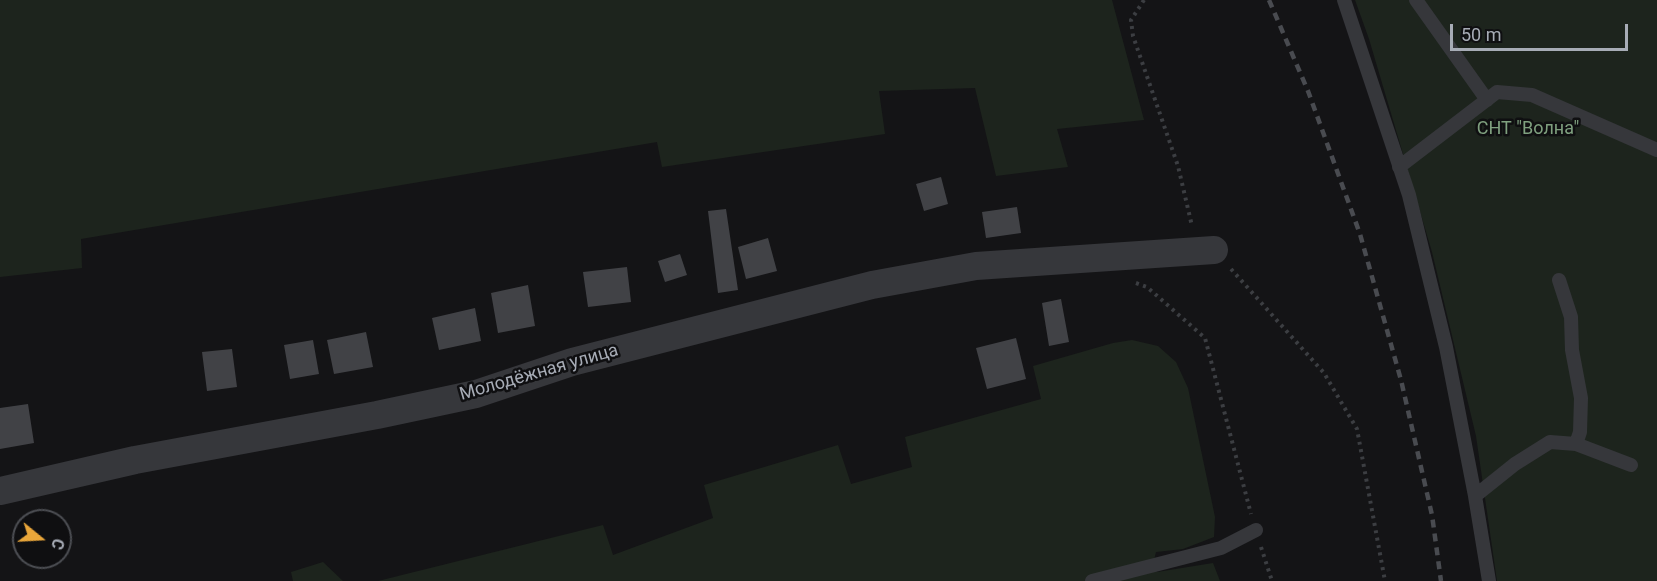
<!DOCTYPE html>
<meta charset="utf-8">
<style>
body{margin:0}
#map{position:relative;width:1657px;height:581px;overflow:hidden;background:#141416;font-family:Roboto,sans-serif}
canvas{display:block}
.north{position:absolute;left:12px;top:509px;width:60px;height:60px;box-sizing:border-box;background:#0f0f11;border:2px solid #4c4e53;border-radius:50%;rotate:108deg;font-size:16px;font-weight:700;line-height:24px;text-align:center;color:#a7acb6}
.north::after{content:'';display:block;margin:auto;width:21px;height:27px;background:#e9a63a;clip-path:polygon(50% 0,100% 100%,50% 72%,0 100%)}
.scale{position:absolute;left:1450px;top:24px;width:178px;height:27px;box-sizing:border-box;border:3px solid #a7acb6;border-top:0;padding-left:8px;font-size:18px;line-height:21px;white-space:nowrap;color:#a7acb6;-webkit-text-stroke:4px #0f0f11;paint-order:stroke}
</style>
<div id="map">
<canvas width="1657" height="581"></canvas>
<div class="north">С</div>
<div class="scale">50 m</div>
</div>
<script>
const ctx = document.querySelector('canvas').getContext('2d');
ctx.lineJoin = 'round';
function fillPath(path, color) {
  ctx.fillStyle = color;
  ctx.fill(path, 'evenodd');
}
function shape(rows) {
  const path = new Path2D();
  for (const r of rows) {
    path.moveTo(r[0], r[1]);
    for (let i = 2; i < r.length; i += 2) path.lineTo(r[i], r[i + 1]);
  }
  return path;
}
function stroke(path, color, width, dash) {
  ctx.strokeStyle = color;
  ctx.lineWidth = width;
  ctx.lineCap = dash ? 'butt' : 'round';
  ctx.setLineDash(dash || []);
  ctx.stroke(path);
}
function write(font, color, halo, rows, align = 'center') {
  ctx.font = font + ' Roboto,sans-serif';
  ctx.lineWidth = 5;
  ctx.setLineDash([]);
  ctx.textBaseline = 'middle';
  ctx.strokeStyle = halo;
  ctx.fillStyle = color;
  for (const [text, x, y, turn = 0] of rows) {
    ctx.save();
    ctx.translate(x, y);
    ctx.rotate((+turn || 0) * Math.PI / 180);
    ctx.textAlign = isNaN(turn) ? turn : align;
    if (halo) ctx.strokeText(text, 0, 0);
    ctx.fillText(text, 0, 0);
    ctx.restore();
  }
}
const green = shape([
 [0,0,1112,0,1144,120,1057,129,1068,167,996,176,975,88,879,91,885,134,662,167,657,142,81,239,82,268,0,277],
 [1355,0,1657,0,1657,581,1497,581,1476,436,1432,252,1369,39],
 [1132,340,1158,346,1176,362,1188,388,1215,517,1214,537,1183,549,1156,552,1154,560,1157,572,1213,563,1220,581,378,581,603,525,613,555,713,518,704,485,838,445,851,484,912,467,905,437,1041,399,1033,366,1113,343],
 [323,562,343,581,293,581,291,572]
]);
const building = shape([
 [941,177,948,204,924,211,916,184],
 [1017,207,1021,233,986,238,982,212],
 [726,209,738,290,718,293,708,211],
 [768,238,777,271,746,279,738,247],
 [680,254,687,275,665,282,658,261],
 [627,267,631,302,588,307,583,272],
 [528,285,535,326,498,333,491,293],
 [1061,299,1069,342,1049,346,1042,303],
 [475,308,481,341,439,350,432,318],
 [366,332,373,367,334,374,327,340],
 [1016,338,1026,379,987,389,976,348],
 [313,340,319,374,290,379,284,345],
 [232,349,237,387,207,391,202,352],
 [28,404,34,443,0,449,0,408]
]);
const path = shape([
 [1144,0,1131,20,1133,36,1178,166,1192,226],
 [1231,269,1324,373,1357,429,1385,581],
 [1136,283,1147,287,1205,338,1251,514],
 [1261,547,1272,581]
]);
const lane = shape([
 [1344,0,1409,195,1446,347,1475,496,1489,581],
 [1416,0,1487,100],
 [1399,167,1497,92,1532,95,1657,150],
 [1559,280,1571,317,1572,350,1581,398,1580,432,1576,444],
 [1475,496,1515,464,1550,442,1576,444,1631,465],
 [1092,581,1221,548,1256,530]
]);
const street = shape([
 [0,491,135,460,377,415,476,394,572,362,872,285,976,266,1214,250]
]);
const rail = shape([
 [1269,0,1308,91,1360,234,1401,380,1432,515,1441,581]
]);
const parkNames = [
 ["СНТ \"Волна\"",1528,129]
];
const streetNames = [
 ["Молодёжная улица",539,373,-16]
];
fillPath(green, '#1d241d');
fillPath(building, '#414246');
stroke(path, '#3c3e42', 4, [3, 4.5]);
stroke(lane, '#36373b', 14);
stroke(street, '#36373b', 28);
stroke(rail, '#494b50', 4.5, [8, 6]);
write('18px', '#7fa07f', '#0f0f11', parkNames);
write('18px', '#a7acb6', '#0f0f11', streetNames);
</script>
